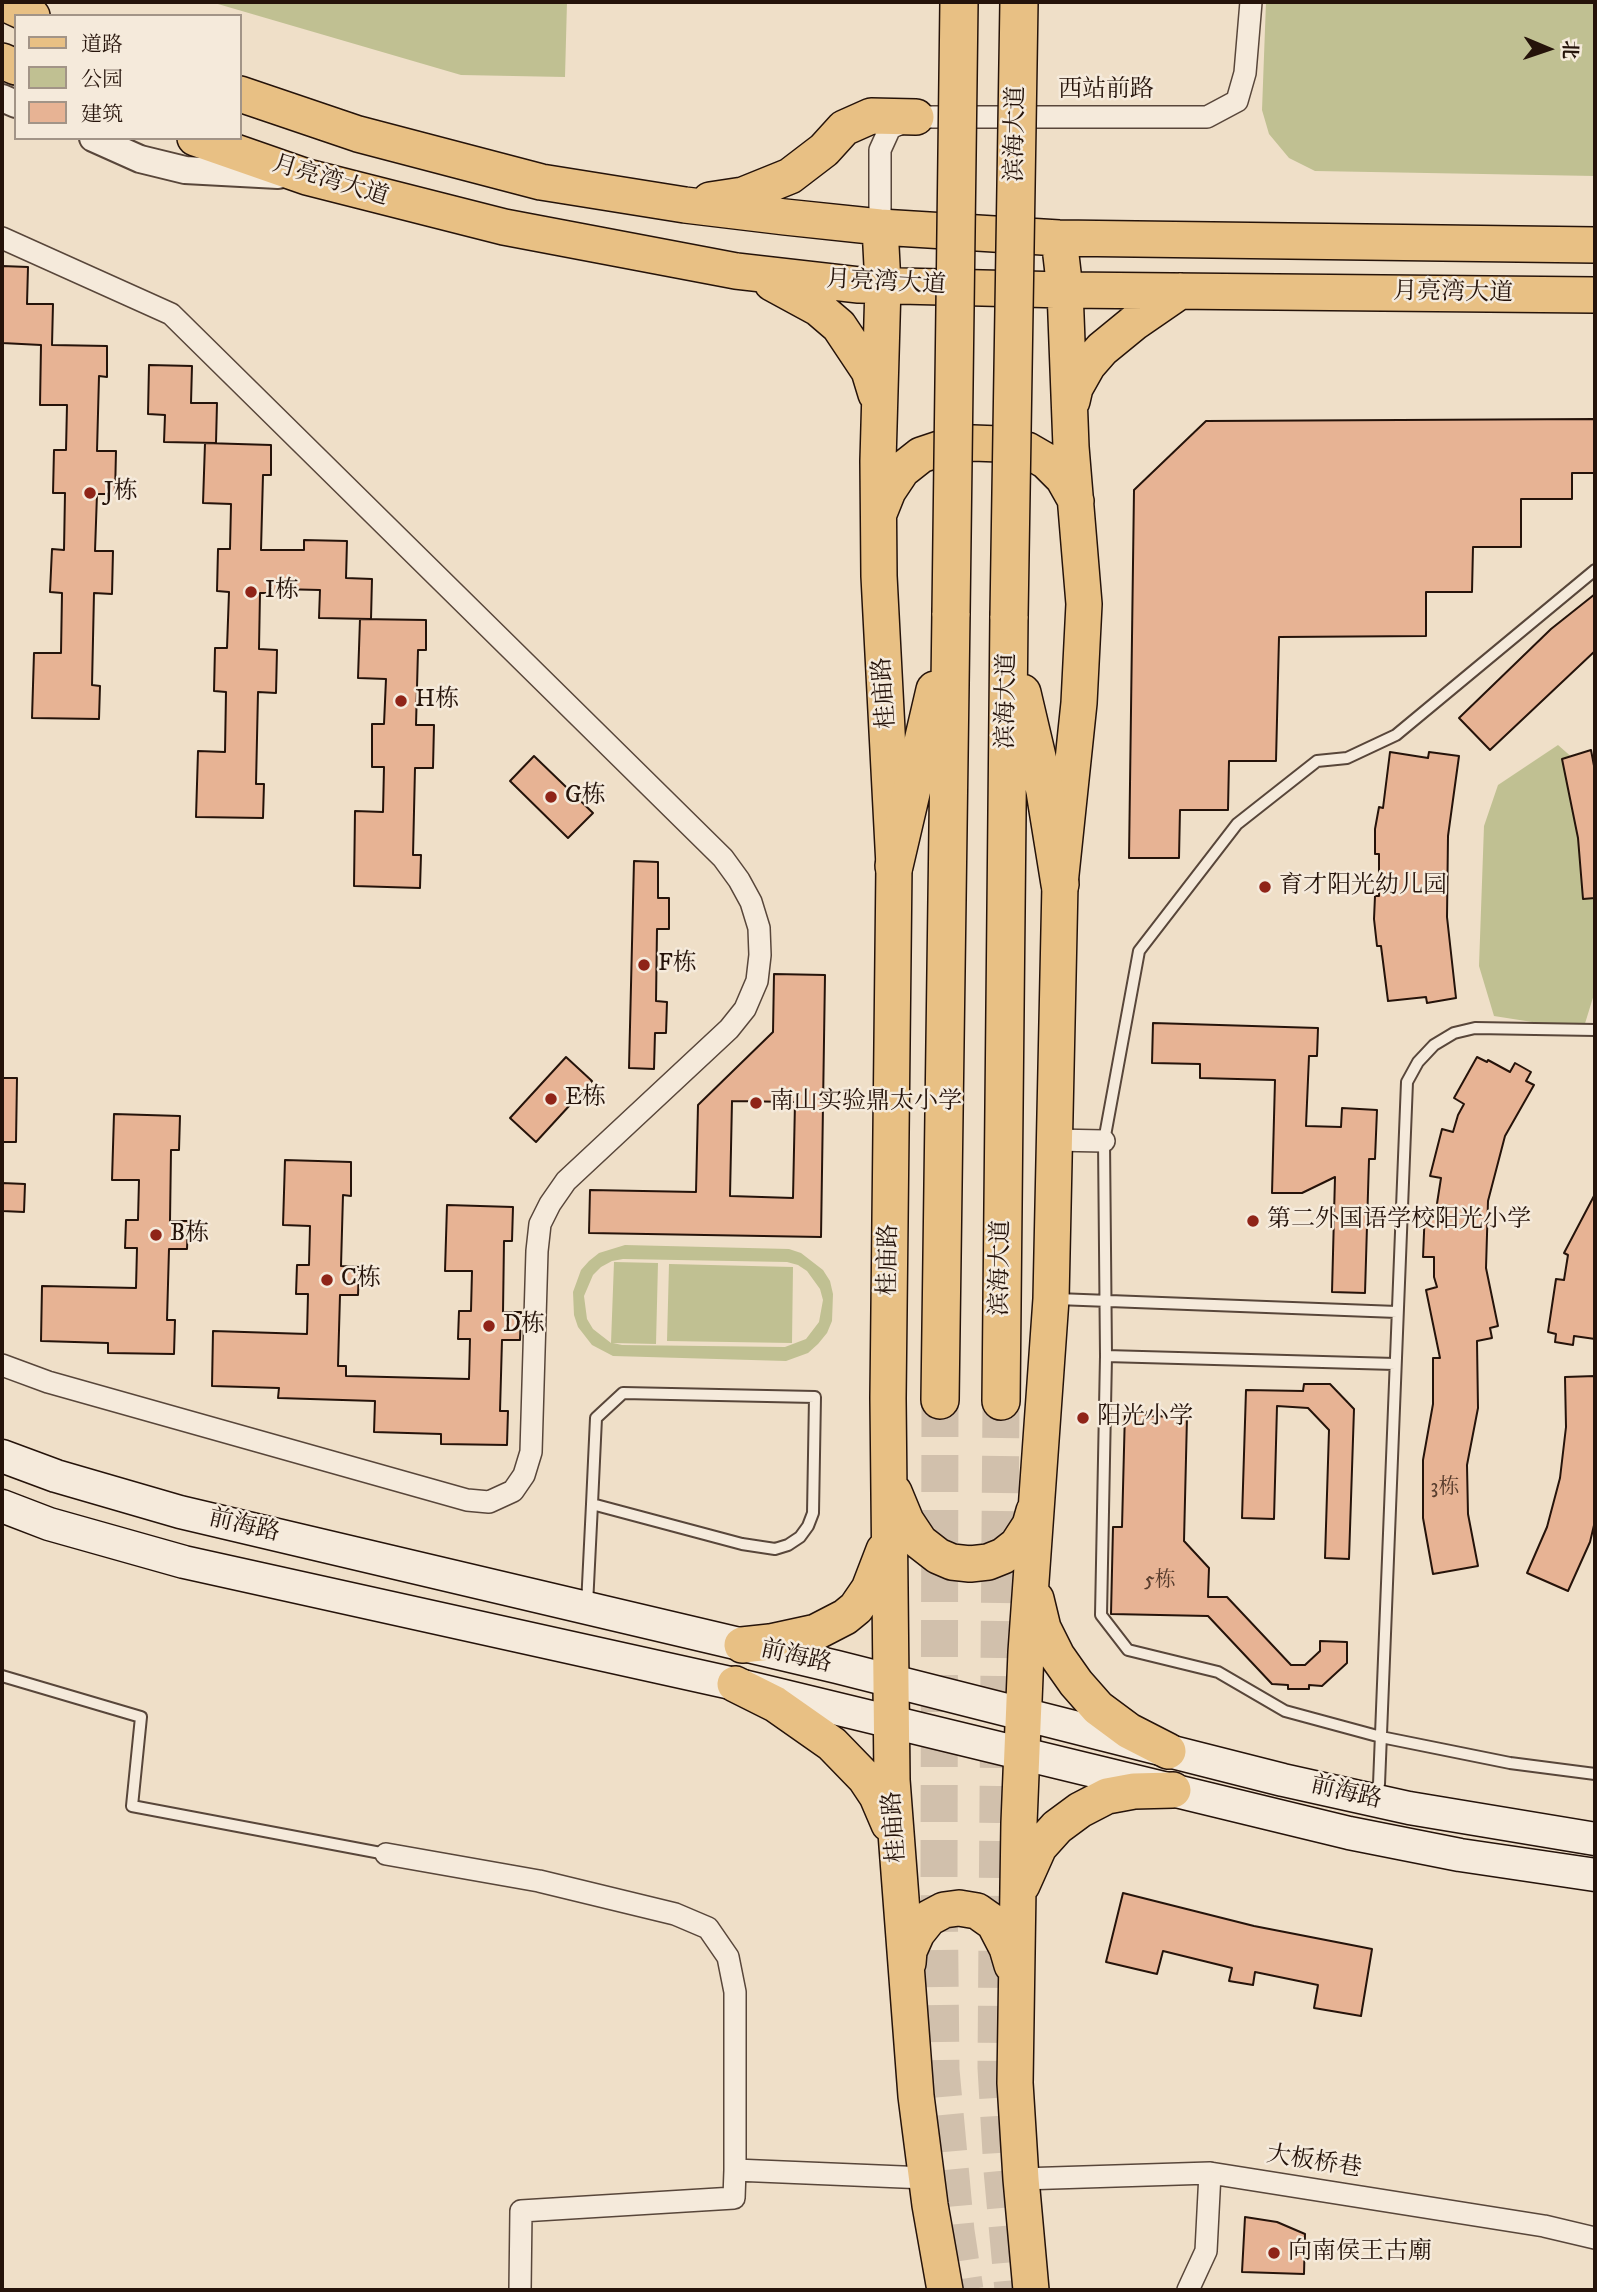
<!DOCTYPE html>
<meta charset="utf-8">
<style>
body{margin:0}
#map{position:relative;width:1597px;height:2292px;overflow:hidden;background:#efdfc8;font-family:"IM FELL DW Pica","Noto Serif SC",serif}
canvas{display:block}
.frame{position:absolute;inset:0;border:4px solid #25130a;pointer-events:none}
.legend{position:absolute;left:14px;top:14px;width:228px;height:126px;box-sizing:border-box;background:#f5eadb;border:2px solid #a29487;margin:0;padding:9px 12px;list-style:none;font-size:21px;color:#25130a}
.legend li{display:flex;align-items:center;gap:14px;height:35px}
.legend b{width:35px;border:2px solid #a29487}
.north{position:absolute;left:1513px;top:14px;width:70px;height:70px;-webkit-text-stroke:5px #f5eadb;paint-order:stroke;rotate:92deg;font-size:19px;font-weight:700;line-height:28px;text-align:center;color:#25130a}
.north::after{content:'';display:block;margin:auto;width:24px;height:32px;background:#25130a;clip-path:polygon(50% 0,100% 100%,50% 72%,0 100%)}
</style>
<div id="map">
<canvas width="1597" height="2292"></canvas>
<div class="frame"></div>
<ul class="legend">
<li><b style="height:9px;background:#e8c084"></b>道路</li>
<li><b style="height:19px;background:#c0c092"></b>公园</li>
<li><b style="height:19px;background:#e7b394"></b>建筑</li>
</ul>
<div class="north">北</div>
</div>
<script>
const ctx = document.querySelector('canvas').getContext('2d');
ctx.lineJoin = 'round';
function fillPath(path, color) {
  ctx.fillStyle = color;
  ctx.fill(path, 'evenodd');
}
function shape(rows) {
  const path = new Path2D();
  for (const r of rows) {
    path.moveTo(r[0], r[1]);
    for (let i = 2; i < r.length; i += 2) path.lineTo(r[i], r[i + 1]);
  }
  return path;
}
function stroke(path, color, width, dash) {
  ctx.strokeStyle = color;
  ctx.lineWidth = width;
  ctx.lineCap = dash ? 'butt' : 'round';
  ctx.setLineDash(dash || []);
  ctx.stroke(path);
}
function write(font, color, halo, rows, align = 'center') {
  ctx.font = font + ' "IM FELL DW Pica","Noto Serif SC",serif';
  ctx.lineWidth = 5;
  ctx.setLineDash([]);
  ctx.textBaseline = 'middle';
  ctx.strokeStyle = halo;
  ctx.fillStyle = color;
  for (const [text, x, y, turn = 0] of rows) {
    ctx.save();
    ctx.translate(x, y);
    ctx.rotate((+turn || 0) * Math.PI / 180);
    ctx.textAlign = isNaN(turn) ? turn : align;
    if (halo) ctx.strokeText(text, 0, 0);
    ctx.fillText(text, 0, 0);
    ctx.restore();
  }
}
const green = shape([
 [211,2,567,2,565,77,461,75],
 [1266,2,1595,2,1595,176,1315,171,1289,158,1269,134,1262,110],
 [1558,745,1575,760,1595,807,1595,991,1583,1030,1494,1016,1479,966,1484,826,1498,785],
 [625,1245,789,1249,801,1253,823,1270,830,1281,833,1294,832,1321,827,1333,818,1344,808,1353,786,1361,613,1356,592,1345,578,1327,574,1315,573,1292,581,1270,589,1261,599,1253],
 [623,1259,787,1262,798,1265,807,1271,820,1289,823,1300,819,1322,806,1339,785,1347,622,1345,613,1343,656,1344,658,1263,614,1262,611,1343,593,1329,587,1319,584,1296,593,1275,601,1267,612,1261],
 [669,1264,793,1267,792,1343,667,1341]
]);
const building = shape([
 [2,266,28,267,27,304,53,304,52,345,107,346,107,377,99,376,97,451,116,451,115,494,97,494,95,551,113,551,112,594,94,593,92,685,100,686,99,719,32,718,34,653,61,653,62,593,50,592,52,549,64,550,65,493,53,493,54,450,66,450,67,405,40,405,41,345,2,343,2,266],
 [149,365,192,366,191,403,217,403,216,443,164,442,165,415,148,414,149,365],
 [1595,419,1595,473,1572,473,1572,499,1521,499,1521,547,1473,547,1472,592,1426,592,1426,636,1279,637,1276,761,1229,761,1228,810,1180,810,1179,858,1129,858,1134,490,1206,421,1595,419],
 [205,443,271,445,271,475,263,475,261,550,304,550,304,540,347,541,346,578,372,579,371,619,319,618,320,590,279,589,279,593,260,593,259,649,277,650,276,693,258,692,256,784,264,784,263,818,196,817,198,751,225,752,226,692,214,691,215,648,227,648,229,592,217,591,218,549,230,549,231,504,203,503,205,443],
 [1595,594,1595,651,1490,750,1459,718,1551,629,1595,594],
 [360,619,426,620,426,650,418,650,416,725,434,725,433,768,415,768,413,855,421,855,420,888,354,886,355,811,383,812,384,767,372,767,372,724,384,724,386,679,358,678,360,619],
 [1591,750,1595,771,1595,898,1583,899,1578,838,1562,759,1591,750],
 [1390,752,1428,758,1429,752,1459,756,1448,836,1447,917,1456,998,1427,1003,1426,997,1388,1001,1381,946,1377,946,1374,919,1375,896,1379,896,1379,854,1375,854,1375,829,1379,807,1383,808,1390,752],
 [534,756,593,813,568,838,510,781,534,756],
 [634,861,658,862,658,898,669,898,669,929,657,929,656,1001,667,1002,666,1033,655,1033,654,1069,629,1068,634,861],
 [774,974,825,975,821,1237,589,1233,590,1190,696,1192,698,1105,773,1032,774,974],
 [732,1101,795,1102,793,1198,730,1196,732,1101],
 [1153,1023,1318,1028,1317,1056,1309,1056,1306,1126,1341,1127,1342,1108,1377,1110,1375,1159,1369,1159,1365,1293,1332,1292,1335,1177,1302,1193,1272,1193,1275,1080,1200,1078,1200,1064,1152,1063,1153,1023],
 [566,1057,592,1081,536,1142,510,1118,566,1057],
 [1477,1057,1487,1062,1488,1060,1510,1072,1515,1063,1531,1072,1526,1081,1534,1085,1505,1136,1488,1201,1486,1268,1498,1326,1490,1328,1492,1338,1477,1341,1478,1408,1467,1465,1468,1514,1478,1566,1433,1574,1423,1518,1423,1460,1433,1404,1433,1358,1440,1358,1426,1290,1437,1287,1434,1277,1434,1257,1423,1257,1425,1209,1436,1210,1441,1178,1430,1176,1442,1129,1453,1132,1458,1115,1464,1104,1454,1098,1477,1057],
 [2,1078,17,1078,16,1142,2,1142,2,1078],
 [114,1114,180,1116,179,1150,171,1150,170,1221,188,1221,187,1249,169,1249,167,1320,175,1320,174,1354,108,1353,108,1343,41,1341,42,1286,136,1288,137,1248,125,1248,126,1220,138,1220,139,1180,112,1180,114,1114],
 [285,1160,351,1162,351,1196,343,1195,341,1266,359,1267,358,1295,340,1295,338,1366,346,1366,346,1376,469,1379,470,1339,458,1339,459,1311,471,1311,472,1271,445,1271,447,1205,513,1207,512,1241,504,1241,503,1312,521,1312,520,1340,502,1340,500,1411,508,1411,507,1445,441,1444,441,1434,374,1432,375,1401,278,1398,279,1388,212,1386,213,1331,307,1334,308,1294,296,1294,297,1265,309,1265,310,1226,283,1225,285,1160],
 [2,1183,25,1184,24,1212,2,1211,2,1183],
 [1595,1194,1595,1339,1574,1336,1573,1345,1555,1342,1556,1334,1548,1332,1556,1279,1564,1280,1568,1255,1564,1253,1595,1194],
 [1595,1376,1595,1521,1590,1542,1568,1591,1527,1573,1547,1527,1560,1478,1566,1427,1565,1377,1595,1376],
 [1304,1384,1330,1384,1354,1409,1349,1559,1325,1558,1329,1430,1308,1408,1277,1406,1274,1519,1242,1518,1246,1390,1303,1391,1304,1384],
 [1125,1411,1146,1412,1146,1416,1187,1417,1184,1541,1209,1568,1208,1597,1227,1597,1291,1665,1305,1665,1320,1651,1320,1641,1347,1642,1347,1663,1322,1686,1309,1685,1309,1689,1288,1689,1288,1685,1272,1684,1208,1616,1111,1614,1113,1527,1122,1527,1125,1411],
 [1123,1893,1254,1926,1372,1949,1361,2016,1314,2008,1318,1985,1255,1972,1253,1985,1229,1981,1232,1968,1163,1951,1157,1974,1106,1962,1123,1893],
 [1245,2217,1277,2222,1305,2234,1304,2274,1242,2272,1245,2217]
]);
const trunkTunnel = shape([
 [940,1400,939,1877,941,2070,956,2231,965,2290],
 [1001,1401,996,2068,1002,2170,1013,2290]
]);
const service = shape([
 [1595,570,1396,735,1347,758,1317,761,1237,824,1139,951,1104,1141,1106,1356,1101,1615,1128,1650,1218,1672,1285,1711,1381,1737,1510,1763,1595,1774],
 [1057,1299,1397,1312],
 [1106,1356,1395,1364],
 [587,1605,592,1504,596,1418,623,1393,815,1397,813,1513,808,1526,800,1537,788,1545,775,1549,742,1544,592,1504],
 [2,1676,141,1717,132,1806,386,1854],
 [1379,1784,1407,1082,1418,1062,1434,1045,1454,1033,1475,1028,1595,1030]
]);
const minor = shape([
 [880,227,880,150,890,128,916,117,1207,117,1237,101,1245,73,1251,2],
 [2,238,171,314,723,858,739,880,751,902,759,928,760,955,757,981,745,1009,729,1029,566,1181,550,1204,540,1224,537,1251,531,1452,524,1475,513,1491,489,1502,467,1500,48,1382,2,1365],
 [1053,1140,1104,1141],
 [386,1854,539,1881,675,1914,708,1928,728,1957,735,1992,735,2170],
 [1021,2179,1210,2173,1544,2226,1595,2238],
 [520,2290,521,2211,734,2198,735,2170,926,2178],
 [1188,2290,1206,2251,1210,2173]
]);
const tertiary = shape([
 [2,98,16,104],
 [93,138,140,159,185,170,278,175]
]);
const secondary = shape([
 [2,1456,56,1476,180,1512,837,1667,1283,1780,1409,1808,1595,1839],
 [2,1506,49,1524,184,1562,735,1684,1349,1833,1460,1855,1595,1875]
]);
const primary = shape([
 [2,2,32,16],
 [2,61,16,67],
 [240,94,358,134,541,182,685,205,785,217,880,227,1059,238,1595,245],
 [195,138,307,177,504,227,736,271,859,285,1065,290,1595,295],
 [710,200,743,195,790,176,824,150,844,128,871,116,916,117],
 [880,227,883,285,878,461,879,576,894,866,888,1398,892,1780,916,2096,930,2205,945,2290],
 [772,283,818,308,839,326,869,371,876,394],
 [1072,401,1075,388,1088,365,1102,349,1135,322,1180,291],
 [880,511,888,491,902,470,921,455,945,447,973,443,1000,444,1027,450,1046,461,1063,478,1076,501],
 [894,1492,906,1521,920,1542,938,1556,952,1562,970,1564,988,1562,1003,1556,1017,1545,1030,1525,1034,1511],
 [1036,1599,1043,1628,1057,1656,1076,1683,1098,1708,1129,1731,1168,1751],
 [742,1645,770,1642,816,1632,845,1617,856,1608,869,1589,884,1550],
 [735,1684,775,1704,832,1744,865,1778,877,1796,889,1824],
 [1022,1885,1039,1847,1057,1827,1080,1810,1107,1796,1134,1791,1173,1790],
 [908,1963,909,1951,917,1933,929,1918,944,1910,959,1908,977,1911,994,1923,1007,1948,1012,1965],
 [1031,2290,1021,2179,1015,2083,1019,1823,1026,1652,1051,1299,1060,884,1079,703,1084,604,1071,447,1065,290,1059,238]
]);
const trunk = shape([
 [1022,693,1045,791,1060,884],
 [894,866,935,690],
 [940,1400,951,613],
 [1001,1401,1009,616]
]);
const trunkBridge = shape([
 [951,613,959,2],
 [1009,616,1019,2]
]);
const markers = [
 [90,493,7,"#8f2418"],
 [251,592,7,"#8f2418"],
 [401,701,7,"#8f2418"],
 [551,797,7,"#8f2418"],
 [1265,887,7,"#8f2418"],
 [644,965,7,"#8f2418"],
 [551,1099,7,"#8f2418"],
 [756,1103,7,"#8f2418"],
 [1253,1221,7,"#8f2418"],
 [156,1235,7,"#8f2418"],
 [327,1280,7,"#8f2418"],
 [489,1326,7,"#8f2418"],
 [1083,1418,7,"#8f2418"],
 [1274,2253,7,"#8f2418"]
];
const numberNames = [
 ["3栋",1445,1489],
 ["5栋",1160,1582]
];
const streetNames = [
 ["西站前路",1106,91],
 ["滨海大道",1017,134,-89],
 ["月亮湾大道",330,182,17],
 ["月亮湾大道",886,284,3],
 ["月亮湾大道",1453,294,1],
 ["桂庙路",886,693,-94],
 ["滨海大道",1008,701,-89],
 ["桂庙路",890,1260,-89],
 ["滨海大道",1002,1268,-89],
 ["前海路",244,1527,13],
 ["前海路",796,1658,13],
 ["前海路",1346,1794,13],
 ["桂庙路",896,1827,-94],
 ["大板桥巷",1314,2163,9]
];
const poiNames = [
 ["J栋",104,493],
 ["I栋",265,592],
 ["H栋",415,701],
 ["G栋",565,797],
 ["育才阳光幼儿园",1279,887],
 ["F栋",658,965],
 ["E栋",565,1099],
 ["南山实验鼎太小学",770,1103],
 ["第二外国语学校阳光小学",1267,1221],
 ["B栋",170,1235],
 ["C栋",341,1280],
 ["D栋",503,1326],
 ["阳光小学",1097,1418],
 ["向南侯王古廟",1288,2253]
];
fillPath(green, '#c0c092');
fillPath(building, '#e7b394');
stroke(building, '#25130a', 2);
stroke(trunkTunnel, '#d1c0ac', 37, [37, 18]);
stroke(service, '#58463a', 14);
stroke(minor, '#58463a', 24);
stroke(tertiary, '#58463a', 30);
stroke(secondary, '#25130a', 35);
stroke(primary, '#25130a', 38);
stroke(trunk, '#25130a', 40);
stroke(service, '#f5eadb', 10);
stroke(minor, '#f5eadb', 21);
stroke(tertiary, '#f5eadb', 26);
stroke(secondary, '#f5eadb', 32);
stroke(primary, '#e8c084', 35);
stroke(trunk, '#e8c084', 37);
stroke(trunkBridge, '#25130a', 40, []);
stroke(trunkBridge, '#e8c084', 37);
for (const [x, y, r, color] of markers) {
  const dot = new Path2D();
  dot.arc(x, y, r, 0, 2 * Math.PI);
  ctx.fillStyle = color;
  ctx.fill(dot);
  stroke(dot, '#f5eadb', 2.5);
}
write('21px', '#563b2c', null, numberNames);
write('24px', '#25130a', '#f5eadb', streetNames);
write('24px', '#25130a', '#f5eadb', poiNames, 'left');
</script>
